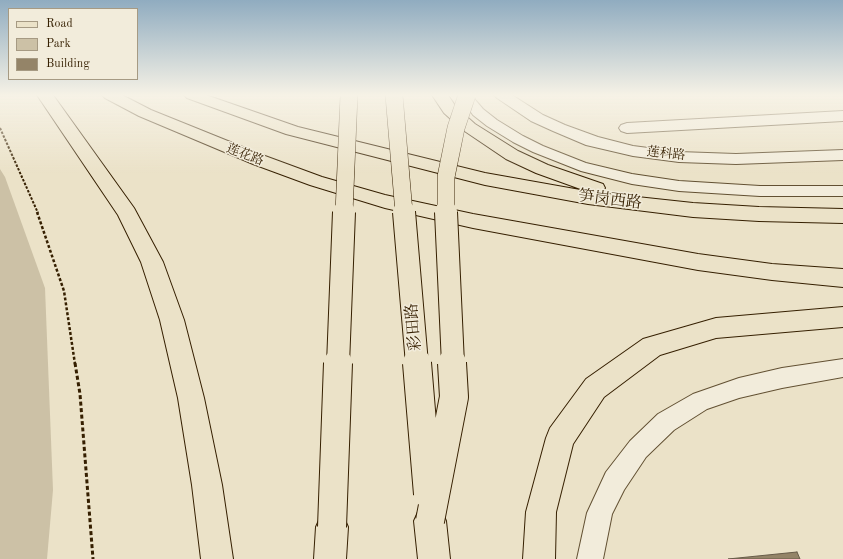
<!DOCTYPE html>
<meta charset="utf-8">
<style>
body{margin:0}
#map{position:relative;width:843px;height:559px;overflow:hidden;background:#ebe2c8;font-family:"Old Standard TT",serif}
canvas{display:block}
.legend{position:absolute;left:8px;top:8px;width:130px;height:72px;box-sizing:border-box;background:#f2ecdb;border:1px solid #a69a83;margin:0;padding:5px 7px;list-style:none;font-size:12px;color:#351f00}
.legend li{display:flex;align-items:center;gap:8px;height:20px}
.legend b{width:20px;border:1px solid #a69a83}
</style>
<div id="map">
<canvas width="843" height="559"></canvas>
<ul class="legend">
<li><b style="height:5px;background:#ebe2c8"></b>Road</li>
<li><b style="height:11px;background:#ccc1a6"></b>Park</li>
<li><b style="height:11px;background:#948468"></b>Building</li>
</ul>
</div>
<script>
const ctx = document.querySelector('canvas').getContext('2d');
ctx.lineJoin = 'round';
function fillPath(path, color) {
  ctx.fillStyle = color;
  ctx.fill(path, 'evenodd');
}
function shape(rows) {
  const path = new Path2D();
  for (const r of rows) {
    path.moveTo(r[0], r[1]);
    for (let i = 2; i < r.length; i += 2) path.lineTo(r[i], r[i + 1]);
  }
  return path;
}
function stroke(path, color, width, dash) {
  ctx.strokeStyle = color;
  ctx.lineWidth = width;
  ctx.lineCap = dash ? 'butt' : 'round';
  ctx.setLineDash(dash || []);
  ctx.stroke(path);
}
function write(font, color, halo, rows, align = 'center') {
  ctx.font = font + ' "Old Standard TT","Noto Serif SC",serif';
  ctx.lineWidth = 3;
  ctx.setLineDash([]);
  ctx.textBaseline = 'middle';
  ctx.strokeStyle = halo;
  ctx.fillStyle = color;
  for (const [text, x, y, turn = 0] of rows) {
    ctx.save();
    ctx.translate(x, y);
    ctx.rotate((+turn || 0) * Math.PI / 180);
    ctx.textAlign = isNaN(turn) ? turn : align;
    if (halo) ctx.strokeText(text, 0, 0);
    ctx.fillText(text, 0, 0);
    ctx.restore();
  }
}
const green = shape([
 [0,169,5,177,45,288,53,490,47,559,0,559]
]);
const building = shape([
 [797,552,800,559,728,559,797,552]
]);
const pathFar2 = shape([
 [0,128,38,213]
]);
const pathFar1 = shape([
 [37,212,64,291,75,364]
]);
const path = shape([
 [75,363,80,394,93,559]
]);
const lane = shape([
 [459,95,471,95,483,109,497,120,523,136,543,146,586,163,632,174,679,181,760,186,843,186,843,196,760,196,679,191,632,184,581,171,533,152,513,142,487,126,473,115,459,95],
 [843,359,843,377,782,388,739,398,707,409,674,430,646,457,624,490,612,514,603,559,577,559,587,513,606,472,630,441,658,414,693,394,739,378,782,368,843,359]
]);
const street = shape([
 [494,95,512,95,543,115,565,125,598,137,633,146,679,152,736,154,843,150,843,160,736,164,679,162,633,156,586,145,553,131,531,121,497,98,494,95],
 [843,111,843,121,627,133,621,131,619,128,621,125,627,123,843,111]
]);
const primary = shape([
 [37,95,53,95,134,208,163,262,184,320,204,398,222,485,233,559,201,559,192,485,178,398,160,320,141,262,118,215,37,95],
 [102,95,122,95,151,110,265,156,322,177,385,195,473,214,698,254,772,264,843,269,843,287,772,280,698,270,473,228,385,208,310,185,253,164,139,116,105,98,102,95],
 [184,95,206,95,298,127,485,173,586,191,536,173,506,159,463,130,444,113,432,95,448,95,456,107,475,124,518,151,548,165,603,184,605,188,600,193,693,203,759,207,843,209,843,223,759,221,693,217,588,204,485,185,286,134,187,98,184,95],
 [843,307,843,327,716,338,660,355,604,397,573,444,556,512,555,559,523,559,526,512,546,438,550,428,586,379,643,339,716,318,843,307],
 [430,505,441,510,446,521,450,559,418,559,414,521,419,510,430,505],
 [332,511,343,516,348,527,346,559,314,559,316,527,321,516,332,511]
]);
const primaryBridgeFar2 = shape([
 [394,95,404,213],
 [344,213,349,95],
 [446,213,446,177,456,128,467,95]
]);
const primaryBridgeFar1 = shape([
 [404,212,417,364],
 [446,212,453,364],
 [338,364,344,212]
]);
const primaryBridge = shape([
 [417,363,428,494],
 [430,521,454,397,452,363],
 [332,527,338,363]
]);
const farStreetnames = [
 ["莲科路",666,154,6],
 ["莲花路",245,155,21]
];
const streetNames = [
 ["笋岗西路",610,200,7],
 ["彩田路",414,327,-95]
];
fillPath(green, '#ccc1a6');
fillPath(building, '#948468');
stroke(building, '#685c49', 1);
stroke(lane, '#625032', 2);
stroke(street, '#625032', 2);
stroke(primary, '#351f00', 2);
stroke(pathFar2, '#351f00', 2, [2.5, 1.5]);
stroke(pathFar1, '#351f00', 2.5, [3, 2]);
stroke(path, '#351f00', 3, [4, 2.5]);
fillPath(lane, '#f2ecdb');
fillPath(street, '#f2ecdb');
fillPath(primary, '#ebe2c8');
stroke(primaryBridgeFar2, '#351f00', 18, []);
stroke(primaryBridgeFar1, '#351f00', 24, []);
stroke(primaryBridge, '#351f00', 30, []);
stroke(primaryBridgeFar2, '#ebe2c8', 17);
stroke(primaryBridgeFar1, '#ebe2c8', 22);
stroke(primaryBridge, '#ebe2c8', 28);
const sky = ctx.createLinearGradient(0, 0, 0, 173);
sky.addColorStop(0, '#90acc0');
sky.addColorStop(0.55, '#f6f2e6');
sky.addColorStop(1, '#f6f2e600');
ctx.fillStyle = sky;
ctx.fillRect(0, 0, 843, 173);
write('13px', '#351f00', '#f2ecdb', farStreetnames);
write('16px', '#351f00', '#f2ecdb', streetNames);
</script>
